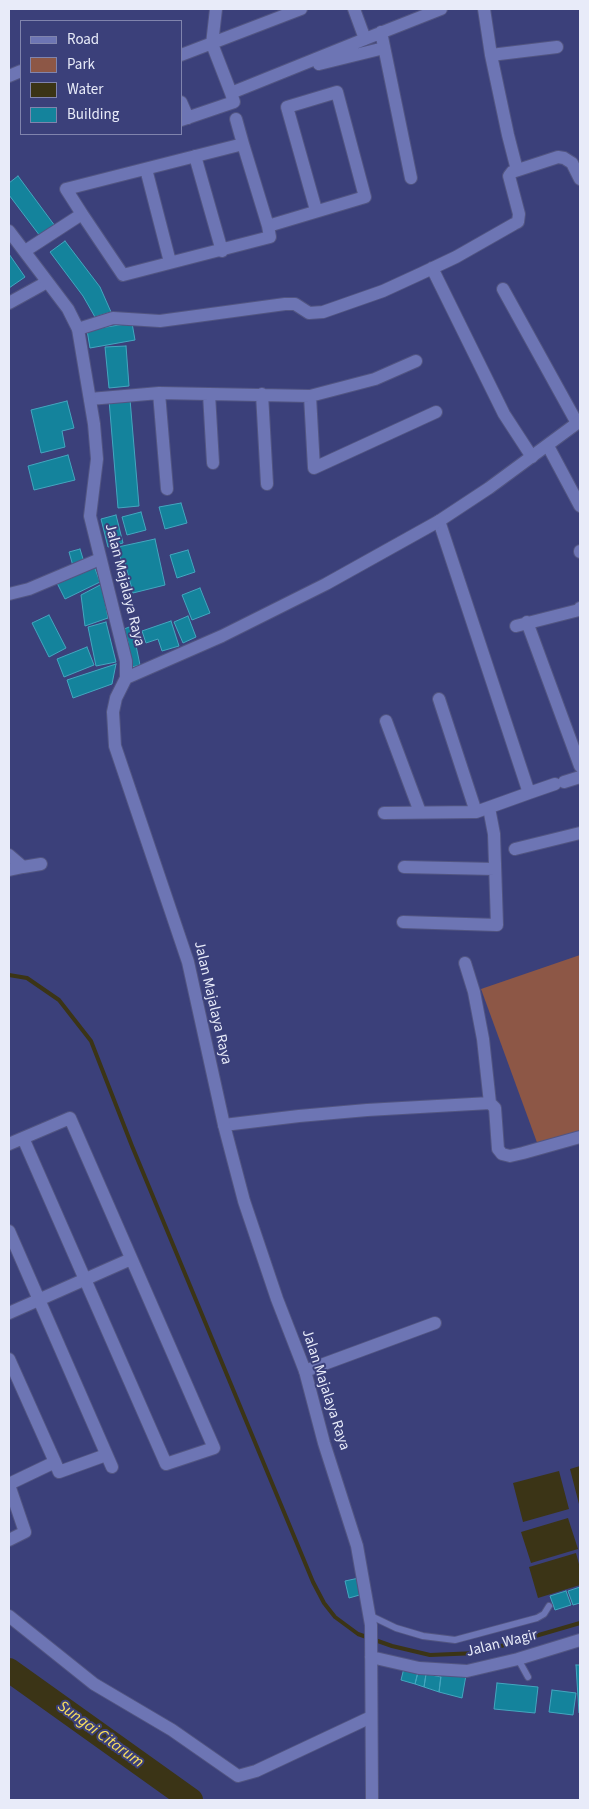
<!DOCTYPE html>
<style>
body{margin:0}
#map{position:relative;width:589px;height:1809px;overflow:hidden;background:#3b407a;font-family:"Source Sans 3",sans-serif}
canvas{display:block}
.frame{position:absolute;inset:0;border:10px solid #e8ebf9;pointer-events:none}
.legend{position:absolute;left:20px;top:20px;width:162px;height:115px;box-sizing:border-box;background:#3b407a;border:1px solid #8084ad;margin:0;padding:6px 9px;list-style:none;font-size:15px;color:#e8ebf9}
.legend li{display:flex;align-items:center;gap:10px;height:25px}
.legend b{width:25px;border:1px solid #8084ad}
</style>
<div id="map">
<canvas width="589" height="1809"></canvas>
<div class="frame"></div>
<ul class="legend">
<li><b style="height:6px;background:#6d75b4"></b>Road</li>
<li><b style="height:14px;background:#8d5746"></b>Park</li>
<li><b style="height:14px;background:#3b3416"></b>Water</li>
<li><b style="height:14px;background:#14839c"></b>Building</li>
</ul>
</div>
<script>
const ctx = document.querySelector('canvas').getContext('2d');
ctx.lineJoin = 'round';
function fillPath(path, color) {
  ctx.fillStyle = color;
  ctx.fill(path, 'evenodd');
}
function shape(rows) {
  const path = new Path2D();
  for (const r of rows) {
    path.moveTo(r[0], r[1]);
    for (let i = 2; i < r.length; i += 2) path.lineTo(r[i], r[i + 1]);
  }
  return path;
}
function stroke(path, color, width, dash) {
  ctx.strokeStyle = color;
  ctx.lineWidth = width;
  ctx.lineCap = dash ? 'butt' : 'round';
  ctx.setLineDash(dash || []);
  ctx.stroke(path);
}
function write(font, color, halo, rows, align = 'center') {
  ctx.font = font + ' "Source Sans 3",sans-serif';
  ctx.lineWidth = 4;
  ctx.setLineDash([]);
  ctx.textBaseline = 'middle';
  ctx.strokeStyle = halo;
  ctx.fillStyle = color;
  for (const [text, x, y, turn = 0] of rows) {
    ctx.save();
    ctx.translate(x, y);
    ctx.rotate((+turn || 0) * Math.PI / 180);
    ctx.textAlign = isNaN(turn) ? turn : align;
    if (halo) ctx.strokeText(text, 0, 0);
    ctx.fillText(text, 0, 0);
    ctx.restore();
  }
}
const green = shape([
 [580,955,580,1136,539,1148,481,989]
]);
const water = shape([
 [580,1466,580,1508,570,1469],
 [559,1471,569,1509,523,1522,513,1483],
 [568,1518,578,1549,531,1563,521,1532],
 [576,1553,580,1568,580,1585,538,1598,529,1567]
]);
const stream = shape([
 [9,975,27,978,59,1000,91,1041,132,1146,313,1582,324,1603,335,1617,358,1634,392,1646,430,1655,477,1653,580,1623]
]);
const river = shape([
 [9,1670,191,1800]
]);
const building = shape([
 [18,176,55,226,40,236,9,195,9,183,18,176],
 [65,241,100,287,111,312,95,317,83,296,50,252,65,241],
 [9,254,25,277,9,288,9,254],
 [132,323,135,340,90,348,87,330,132,323],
 [126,346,129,386,109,388,105,347,126,346],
 [130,399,139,506,118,508,109,400,130,399],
 [67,401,74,428,62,431,65,447,41,453,31,410,67,401],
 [68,455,75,480,34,490,28,466,68,455],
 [181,503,187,523,165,529,159,507,181,503],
 [141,512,146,530,127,535,122,517,141,512],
 [116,515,123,543,108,547,101,519,116,515],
 [155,539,165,585,133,593,124,559,121,560,118,547,155,539],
 [80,549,84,562,73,566,69,552,80,549],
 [188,550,195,572,177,578,170,555,188,550],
 [94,566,100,582,65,599,57,583,94,566],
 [102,584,108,618,85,626,81,595,102,584],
 [200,588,210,613,192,620,182,595,200,588],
 [49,615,66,648,49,657,32,623,49,615],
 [188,616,196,637,183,643,174,622,188,616],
 [171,621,179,646,162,651,158,639,146,643,142,631,171,621],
 [106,622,116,662,96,666,88,627,106,622],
 [132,626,140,665,132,667,128,642,124,629,132,626],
 [87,647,94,665,64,677,57,659,87,647],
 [116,664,112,684,73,698,67,680,116,664],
 [359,1578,363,1594,349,1598,345,1581,359,1578],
 [580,1587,580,1603,573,1605,568,1591,580,1587],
 [566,1591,571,1605,555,1610,550,1596,566,1591],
 [576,1665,580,1665,580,1712,579,1713,576,1665],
 [404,1668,418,1672,415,1684,401,1680,404,1668],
 [418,1672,426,1674,424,1687,415,1684,418,1672],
 [426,1674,441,1677,439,1692,424,1687,426,1674],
 [441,1674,466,1675,462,1698,439,1692,441,1674],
 [497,1683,538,1687,535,1713,494,1709,497,1683],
 [552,1690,576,1693,573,1715,549,1712,552,1690]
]);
const lane = shape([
 [371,1616,396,1628,423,1636,455,1640,537,1618,544,1614,549,1606],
 [518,1659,528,1677]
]);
const street = shape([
 [216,9,212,44,231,93,365,39],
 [354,9,365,39,441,9],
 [484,9,491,55,508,135,517,170],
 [381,32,411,178],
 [181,55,301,9],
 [491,55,557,47],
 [319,64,384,48],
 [9,76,21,71],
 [181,102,188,118],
 [181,120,234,102,231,93],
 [195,156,222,251],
 [146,169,170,262],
 [82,214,123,275,270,237,268,226,243,144],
 [268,226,365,197,337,92,287,107,316,210],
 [25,251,82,214,66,189,243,144,236,119],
 [432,268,504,414,532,457],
 [503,289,577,423],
 [9,303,47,282],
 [78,329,113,318,160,321,285,304,295,304,309,313,323,312,383,291,420,274,456,257,514,224,518,222,519,214,509,176,512,172,558,157,564,158,572,163,580,179],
 [159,393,167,489],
 [209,394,213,463],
 [262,394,267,484],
 [310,396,314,468,436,412],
 [90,399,159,393,310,396,375,379,416,361],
 [548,446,580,506],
 [439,521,529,793,476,812,439,699],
 [580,551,580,552],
 [9,594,29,589,100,559],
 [527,622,580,766],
 [516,626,579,610,580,608],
 [386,721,420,812],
 [564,782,580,777],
 [529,793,555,784],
 [384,813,476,812],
 [515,849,580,833],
 [9,855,23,867,9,870],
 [23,867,41,864],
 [404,867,495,869],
 [403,922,497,925,494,834,489,808],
 [465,963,474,992,483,1039,490,1103],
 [224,1125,299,1116,367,1110,490,1103,495,1108,498,1149,502,1154,510,1156,523,1153,580,1137],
 [9,1144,23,1138,70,1118,214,1448,166,1464,23,1138],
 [9,1231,112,1467],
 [9,1313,131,1259],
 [9,1359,55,1462,9,1484],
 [305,1371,435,1323],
 [55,1462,59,1472,106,1455],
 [9,1485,25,1532,9,1540],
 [9,1616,94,1684,172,1730,238,1776,256,1771,371,1717]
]);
const secondary = shape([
 [9,231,68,309,78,329,94,424,97,459,90,516,126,661,126,678,116,698,113,712,115,746,188,962,224,1125,244,1201,277,1299,305,1371,324,1443,357,1546,371,1625,372,1800],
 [126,678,222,636,326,584,439,521,489,488,580,421],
 [371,1657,419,1668,467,1671,518,1659,580,1640]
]);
const streetNames = [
 ["Jalan Majalaya Raya",124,585,76],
 ["Jalan Majalaya Raya",212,1003,77],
 ["Jalan Majalaya Raya",325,1390,72],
 ["Jalan Wagir",502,1644,-14]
];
const waterNames = [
 ["Sungai Citarum",100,1735,36]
];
fillPath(green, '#8d5746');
fillPath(water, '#3b3416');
stroke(stream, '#3b3416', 4);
stroke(river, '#3b3416', 24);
fillPath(building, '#14839c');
stroke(building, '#44a6bf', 1);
stroke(lane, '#525582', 8);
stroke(street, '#525582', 14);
stroke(secondary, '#525582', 14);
stroke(lane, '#6d75b4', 6);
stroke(street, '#6d75b4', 12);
stroke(secondary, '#6d75b4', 12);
write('15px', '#e8ebf9', '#3b407a', streetNames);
write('italic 16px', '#fbe05e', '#3b407a', waterNames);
</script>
